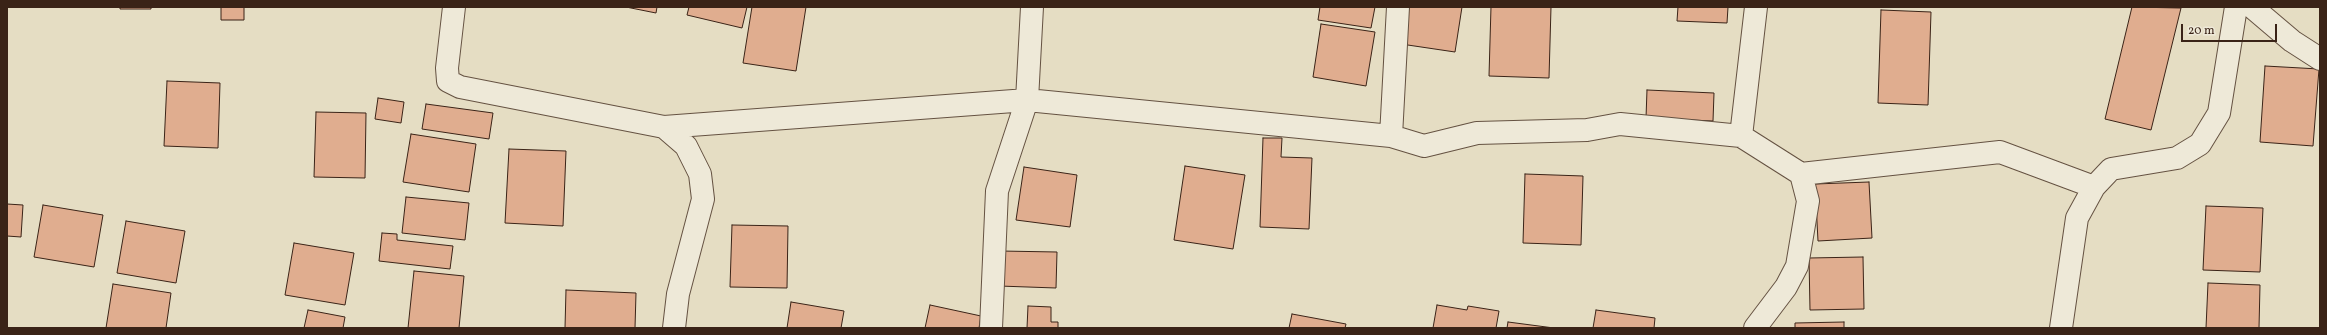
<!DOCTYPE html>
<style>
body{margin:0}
#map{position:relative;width:2327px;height:335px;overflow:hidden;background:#e5ddc3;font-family:Vollkorn,serif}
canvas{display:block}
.frame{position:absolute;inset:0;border:8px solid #3a2317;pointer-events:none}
.scale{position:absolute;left:2181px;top:24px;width:96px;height:18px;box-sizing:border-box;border:2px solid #3a2317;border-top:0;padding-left:5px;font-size:12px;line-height:14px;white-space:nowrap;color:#3a2317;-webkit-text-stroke:3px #eee9d8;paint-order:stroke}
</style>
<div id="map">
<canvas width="2327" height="335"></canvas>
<div class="frame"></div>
<div class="scale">20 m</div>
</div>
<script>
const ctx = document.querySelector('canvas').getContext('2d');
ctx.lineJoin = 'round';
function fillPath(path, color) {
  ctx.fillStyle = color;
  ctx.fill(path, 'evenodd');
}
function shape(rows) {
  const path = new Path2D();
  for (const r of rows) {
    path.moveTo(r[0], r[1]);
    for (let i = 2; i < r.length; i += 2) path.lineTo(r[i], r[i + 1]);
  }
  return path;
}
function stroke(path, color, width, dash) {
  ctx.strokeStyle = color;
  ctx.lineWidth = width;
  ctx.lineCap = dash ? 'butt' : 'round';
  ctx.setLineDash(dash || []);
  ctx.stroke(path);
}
const building = shape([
 [120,7,151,7,151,9,120,9,120,7],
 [221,7,244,7,244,20,221,20,221,7],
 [626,7,657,7,656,13,626,7],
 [689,7,747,7,742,28,687,15,689,7],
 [752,7,806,7,796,71,743,63,752,7],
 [1320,7,1375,7,1371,28,1318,20,1320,7],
 [1406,7,1462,7,1455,52,1401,44,1406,7],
 [1491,7,1551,7,1549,78,1489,76,1491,7],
 [1678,7,1728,7,1727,23,1677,21,1678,7],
 [2132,7,2181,8,2151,130,2105,119,2132,7],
 [1881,10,1931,12,1928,105,1878,103,1881,10],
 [1321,24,1375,32,1366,86,1313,77,1321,24],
 [2265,66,2319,69,2313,146,2260,142,2265,66],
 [167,81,220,83,218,148,164,146,167,81],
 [1647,90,1714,93,1713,121,1646,118,1647,90],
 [378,98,404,102,401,123,375,119,378,98],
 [426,104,493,113,489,139,422,129,426,104],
 [316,112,366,113,365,178,314,177,316,112],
 [411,134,476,144,469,192,403,182,411,134],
 [1263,138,1282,138,1281,157,1312,158,1309,229,1260,227,1263,138],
 [509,149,566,151,563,226,505,223,509,149],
 [1185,166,1245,175,1233,249,1174,240,1185,166],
 [1024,167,1077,175,1070,227,1016,220,1024,167],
 [1525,174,1583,176,1581,245,1523,243,1525,174],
 [1869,182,1872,238,1818,241,1815,184,1869,182],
 [406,197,469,203,465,240,402,233,406,197],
 [7,204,23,205,21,237,7,236,7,204],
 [43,205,103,215,94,267,34,257,43,205],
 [2206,206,2263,208,2260,272,2203,270,2206,206],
 [126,221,185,231,176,283,117,273,126,221],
 [732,225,788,226,787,288,730,287,732,225],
 [382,233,397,234,397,240,453,246,450,269,379,261,382,233],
 [294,243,354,253,345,305,285,295,294,243],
 [1000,251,1057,252,1056,288,999,286,1000,251],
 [1863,257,1864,309,1810,310,1809,258,1863,257],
 [414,271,464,276,459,328,408,328,414,271],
 [2208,283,2260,285,2259,328,2206,328,2208,283],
 [113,284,171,293,166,328,106,328,113,284],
 [566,290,636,293,635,328,565,328,566,290],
 [791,302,844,311,841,328,787,328,791,302],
 [930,305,981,316,979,328,925,328,930,305],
 [1437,305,1467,310,1468,306,1499,311,1496,328,1433,328,1437,305],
 [1028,306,1051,307,1051,322,1058,322,1058,328,1027,328,1028,306],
 [308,310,345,317,343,328,304,328,308,310],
 [1596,310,1655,318,1654,328,1593,328,1596,310],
 [1292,314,1346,324,1345,328,1289,328,1292,314],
 [1508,322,1554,328,1507,328,1508,322],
 [1844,322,1844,328,1795,328,1795,323,1844,322]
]);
const street = shape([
 [454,7,447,68,448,81,460,87,664,127,686,146,700,174,703,199,678,294,674,328],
 [2252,7,2292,41,2320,59],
 [664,127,1027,100,1391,136,1424,146,1477,133,1587,130,1620,124,1741,136],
 [1391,136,1398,7],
 [1801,174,2000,152,2094,187],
 [991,328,997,191,1027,100,1032,7],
 [1755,328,1786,287,1797,266,1808,201,1801,174,1741,136,1756,7],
 [2061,328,2077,218,2094,187,2111,169,2177,158,2200,144,2219,113,2236,7]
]);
fillPath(building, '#e0ad8f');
stroke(building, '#3a2317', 1);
stroke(street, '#655242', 24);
stroke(street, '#eee9d8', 22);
</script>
